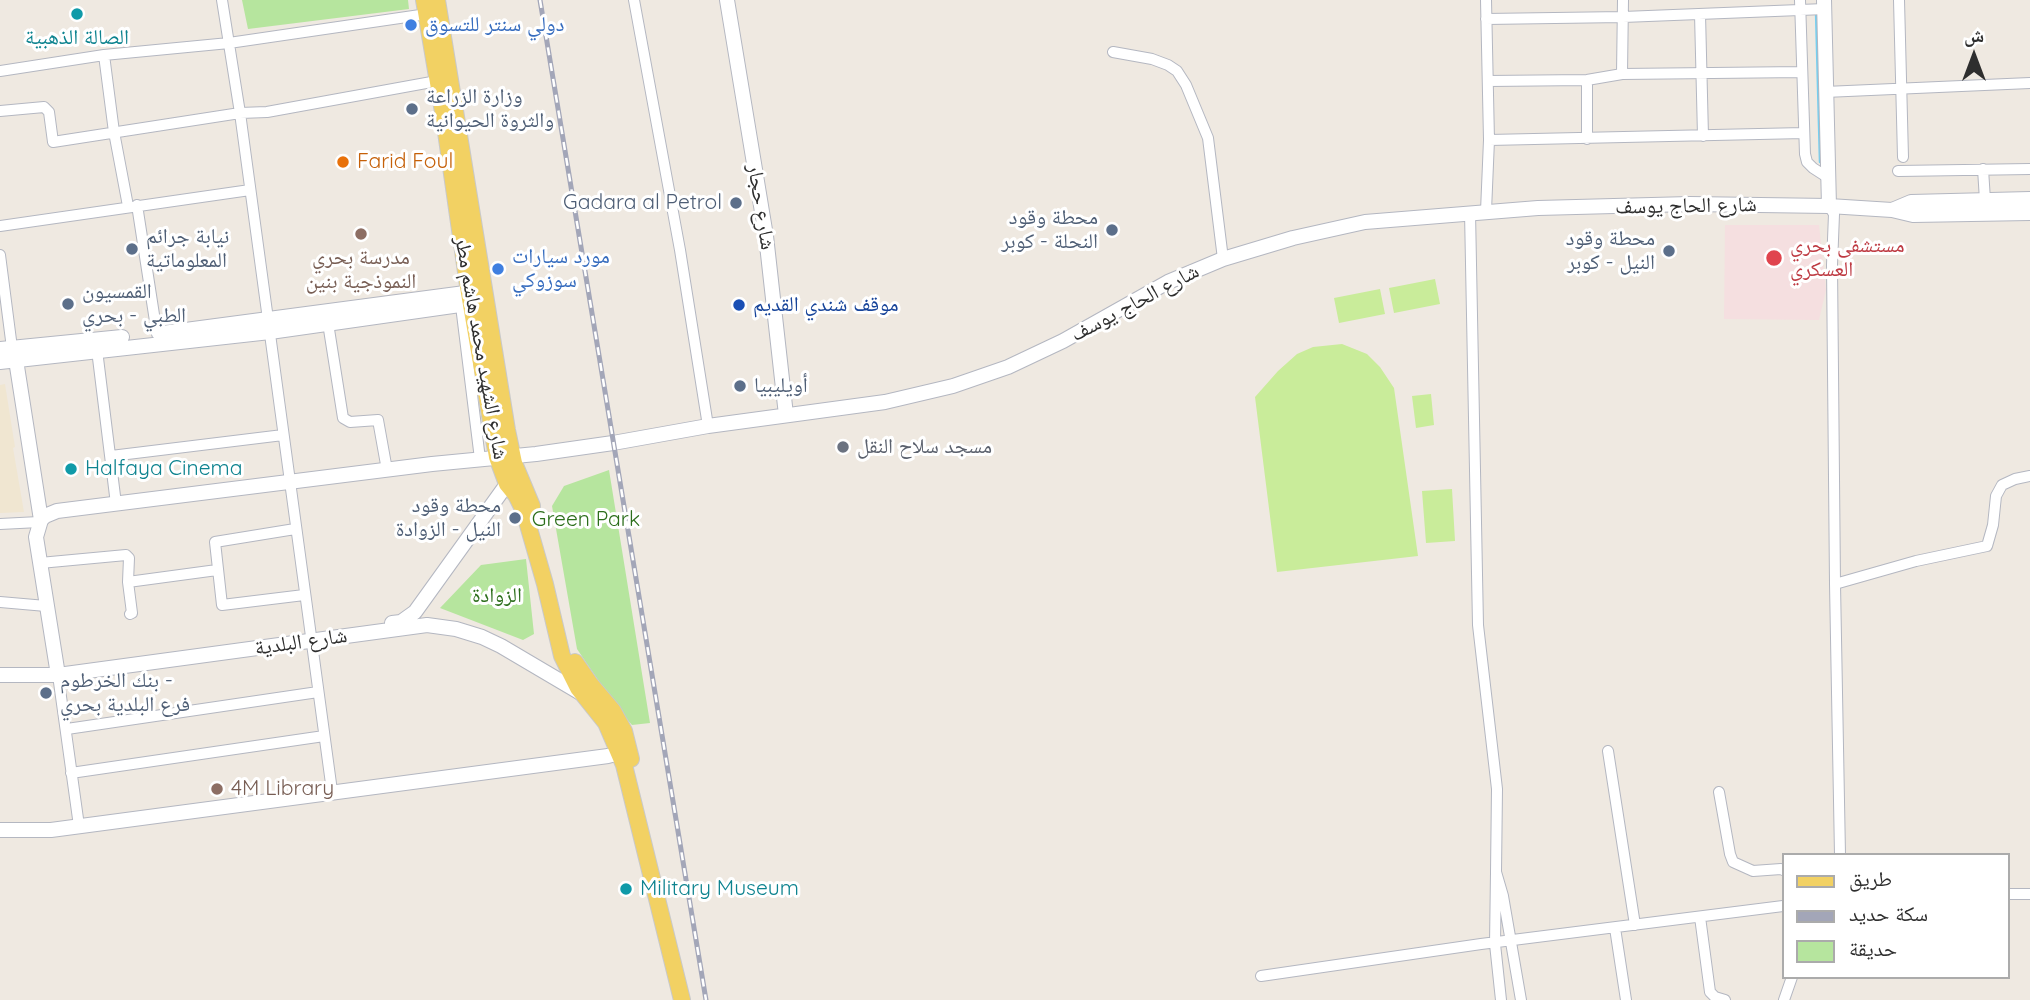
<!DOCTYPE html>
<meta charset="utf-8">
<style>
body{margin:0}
#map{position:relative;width:2030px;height:1000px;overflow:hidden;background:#efe9e1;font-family:Quicksand,"Noto Naskh Arabic",sans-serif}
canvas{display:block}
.legend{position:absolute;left:1782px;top:853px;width:228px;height:126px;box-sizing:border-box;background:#fff;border:2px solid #ababab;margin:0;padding:9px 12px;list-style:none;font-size:21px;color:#2e2e2e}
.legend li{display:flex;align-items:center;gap:14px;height:35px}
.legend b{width:35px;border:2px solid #ababab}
.north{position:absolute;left:1939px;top:21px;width:70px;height:70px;-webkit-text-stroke:5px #fff;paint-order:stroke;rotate:0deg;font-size:19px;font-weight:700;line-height:28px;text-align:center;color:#2e2e2e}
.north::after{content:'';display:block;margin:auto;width:24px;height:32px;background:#2e2e2e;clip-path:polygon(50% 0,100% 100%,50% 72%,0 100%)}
</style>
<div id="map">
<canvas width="2030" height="1000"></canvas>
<ul class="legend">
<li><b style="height:9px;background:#f2d163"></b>طريق</li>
<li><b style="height:9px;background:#a3a6b8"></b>سكة حديد</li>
<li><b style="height:19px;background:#b6e59e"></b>حديقة</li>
</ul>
<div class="north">ش</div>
</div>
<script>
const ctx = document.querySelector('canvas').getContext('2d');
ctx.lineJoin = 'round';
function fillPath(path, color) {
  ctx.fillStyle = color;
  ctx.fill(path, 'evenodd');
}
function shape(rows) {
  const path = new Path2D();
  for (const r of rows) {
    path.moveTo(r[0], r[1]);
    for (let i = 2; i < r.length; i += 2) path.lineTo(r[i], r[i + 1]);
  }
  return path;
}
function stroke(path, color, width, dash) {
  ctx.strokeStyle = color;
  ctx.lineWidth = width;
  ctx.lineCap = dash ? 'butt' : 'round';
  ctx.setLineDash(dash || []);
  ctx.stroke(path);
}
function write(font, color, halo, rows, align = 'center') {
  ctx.font = font + ' Quicksand,"Noto Naskh Arabic",sans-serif';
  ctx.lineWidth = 6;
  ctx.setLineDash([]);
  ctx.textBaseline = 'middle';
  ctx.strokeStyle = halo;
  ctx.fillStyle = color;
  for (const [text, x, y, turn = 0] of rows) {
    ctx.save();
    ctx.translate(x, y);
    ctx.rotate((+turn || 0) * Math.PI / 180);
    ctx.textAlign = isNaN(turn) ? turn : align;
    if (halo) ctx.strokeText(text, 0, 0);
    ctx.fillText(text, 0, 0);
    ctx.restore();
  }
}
const education = shape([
 [5,384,15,447,13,448,24,512,0,513,0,385]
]);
const medical = shape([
 [1725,225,1819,225,1826,290,1819,320,1724,319]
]);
const green = shape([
 [242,0,408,0,409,9,248,29],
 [609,470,650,723,632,725,617,708,577,649,552,506,564,486],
 [526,559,534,634,523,640,440,608,481,565]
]);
const pitch = shape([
 [1435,279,1440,304,1394,313,1389,288],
 [1380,289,1385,314,1339,323,1334,298],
 [1342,344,1367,354,1380,367,1394,388,1418,556,1277,572,1255,397,1278,371,1297,354,1313,347],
 [1431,394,1434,425,1416,428,1412,396],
 [1452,489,1455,541,1426,543,1422,491]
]);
const stream = shape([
 [1816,11,1820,162]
]);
const street = shape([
 [222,0,240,113,332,791],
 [634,0,680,250,708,426],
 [1800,0,1805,154,1807,162,1813,168,1827,177],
 [1899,0,1903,157],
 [1700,14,1703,136],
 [1486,19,1623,17,1825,9],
 [1113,52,1152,59,1168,65,1177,71,1186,85,1208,138,1223,259],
 [104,55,114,132,128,206],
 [0,71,104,55,229,43,427,14],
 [1622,74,1623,0],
 [1587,80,1587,139],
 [1488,81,1587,80,1622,74,1802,72],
 [1825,92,2030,83],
 [0,111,44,107,49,112,53,142,240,113,267,112,437,81],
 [1489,140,1804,133],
 [1983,169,1985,200],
 [1898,171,2030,169],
 [137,205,157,334],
 [1829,206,1834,214,1832,265,1835,584,1840,855],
 [1486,211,1489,140,1486,0],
 [1470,212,1478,625,1497,789,1496,872],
 [0,226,250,190],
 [0,255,12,348],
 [461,306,480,459],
 [328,323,343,418,350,422,378,420,387,470],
 [97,350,116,504],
 [111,456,283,435],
 [0,524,39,522],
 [295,529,215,542,222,605,304,595],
 [40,563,126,555,129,558,128,582,217,570],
 [128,582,132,613,130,614],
 [1835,584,1916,561,1987,546,1993,525,1996,496,2002,485,2015,479,2030,476],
 [0,602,46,606],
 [58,675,79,826],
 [67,729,318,692],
 [1608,751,1635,925],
 [71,773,324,736],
 [1719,792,1730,854,1733,862,1753,871,1781,869,1783,870],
 [2007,894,2030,894],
 [1700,917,1710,992,1715,997,1725,1000],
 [1615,928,1626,1000],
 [1261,976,1481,944,1783,906],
 [1501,1000,1495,944,1496,872,1503,896,1521,1000],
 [1784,1000,1792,977]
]);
const secondary = shape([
 [727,0,766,236,786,415],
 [1824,0,1829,206],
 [1892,210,1911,202,2030,199],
 [163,333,480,291],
 [0,349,122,337],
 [16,360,41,520],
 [0,362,270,332,481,302],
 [392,623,401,622,415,612,507,484],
 [0,675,58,675,427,625,456,629,482,637,501,646,584,695],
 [58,675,36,537,41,520,45,516,57,511,432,464,536,454,613,443,708,426,885,402,953,386,1008,367,1063,341,1168,282,1223,259,1293,238,1365,222,1538,208,1690,204,1829,206,1892,210,1913,215,2030,213],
 [0,830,51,830,608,756,620,753]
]);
const primary = shape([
 [424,0,444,118,469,293,497,457,507,484,516,495,524,511,545,584,562,656,578,688,606,723,624,765,682,1000],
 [437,0,507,430,514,463,532,506],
 [575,662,591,685,613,711,624,731,631,759]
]);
const rail = shape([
 [540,0,706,1000]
]);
const markers = [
 [77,14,7,"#0f9aa8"],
 [411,25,7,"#3f7fe0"],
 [412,109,7,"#5c6f8a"],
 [343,162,7,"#e8710a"],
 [736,203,7,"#5c6f8a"],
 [1112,230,7,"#5c6f8a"],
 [361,234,7,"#8d6e63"],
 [132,249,7,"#5c6f8a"],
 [1669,251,7,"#5c6f8a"],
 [1774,258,9,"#e0444e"],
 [498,269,7,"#3f7fe0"],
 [68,304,7,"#5c6f8a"],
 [739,305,7,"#1a4fb4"],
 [740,386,7,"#5c6f8a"],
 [843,447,7,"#6b7280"],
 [71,469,7,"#0f9aa8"],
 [515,518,7,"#5c6f8a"],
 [46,693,7,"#5c6f8a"],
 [217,789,7,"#8d6e63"],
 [626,889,7,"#0f9aa8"]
];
const shopNames = [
 ["دولي سنتر للتسوق",425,25],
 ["مورد سيارات",512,257],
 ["سوزوكي",512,281]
];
const cultureNames = [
 ["الصالة الذهبية",77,38,"center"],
 ["Halfaya Cinema",85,469],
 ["Military Museum",640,889]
];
const serviceNames = [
 ["وزارة الزراعة",426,97],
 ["والثروة الحيوانية",426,121],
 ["Gadara al Petrol",722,203,"right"],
 ["محطة وقود",1098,218,"right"],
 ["النحلة - كوبر",1098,242,"right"],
 ["نيابة جرائم",146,237],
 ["المعلوماتية",146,261],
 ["محطة وقود",1655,239,"right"],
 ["النيل - كوبر",1655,263,"right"],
 ["القمسيون",82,292],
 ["الطبي - بحري",82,316],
 ["أويليبيا",754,386],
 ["محطة وقود",501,506,"right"],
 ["النيل - الزوادة",501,530,"right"],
 ["بنك الخرطوم -",60,681],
 ["فرع البلدية بحري",60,705]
];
const foodNames = [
 ["Farid Foul",357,162]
];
const streetNames = [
 ["شارع الحاج يوسف",1686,206,-1],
 ["شارع حجار",761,207,81],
 ["شارع الحاج يوسف",1135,303,-28],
 ["شارع الشهيد محمد هاشم مطر",481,348,80],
 ["شارع البلدية",301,642,-8]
];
const healthNames = [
 ["مستشفى بحري",1790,246],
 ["العسكري",1790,270]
];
const educationNames = [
 ["مدرسة بحري",361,258],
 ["النموذجية بنين",361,282],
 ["4M Library",231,789,"left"]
];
const transitNames = [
 ["موقف شندي القديم",753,305]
];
const worshipNames = [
 ["مسجد سلاح النقل",857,447]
];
const parkNames = [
 ["Green Park",586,520],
 ["الزوادة",497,596]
];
fillPath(education, '#f0e6d1');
fillPath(medical, '#f5dfe0');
fillPath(green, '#b6e59e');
fillPath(pitch, '#c9ec9a');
stroke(stream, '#75cff0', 2.5);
stroke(street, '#b4b7c1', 12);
stroke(secondary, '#b4b7c1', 16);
stroke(primary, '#c9c9c9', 18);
stroke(street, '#fff', 10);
stroke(secondary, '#fff', 14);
stroke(primary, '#f2d163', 16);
stroke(rail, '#a3a6b8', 5);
stroke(rail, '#fff', 2.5, [8]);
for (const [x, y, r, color] of markers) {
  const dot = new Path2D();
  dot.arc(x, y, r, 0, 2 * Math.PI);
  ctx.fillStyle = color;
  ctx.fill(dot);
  stroke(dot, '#fff', 2.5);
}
write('21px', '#366cbe', '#fff', shopNames, 'left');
write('21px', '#0d838f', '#fff', cultureNames, 'left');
write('21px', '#4e5e75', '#fff', serviceNames, 'left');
write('21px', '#c56008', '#fff', foodNames, 'left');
write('21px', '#2e2e2e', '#fff', streetNames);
write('21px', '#be3a42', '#fff', healthNames, 'left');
write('21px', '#785e54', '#fff', educationNames);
write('21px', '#164399', '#fff', transitNames, 'left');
write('21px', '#5b616d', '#fff', worshipNames, 'left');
write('21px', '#2c6e1b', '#fff', parkNames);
</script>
